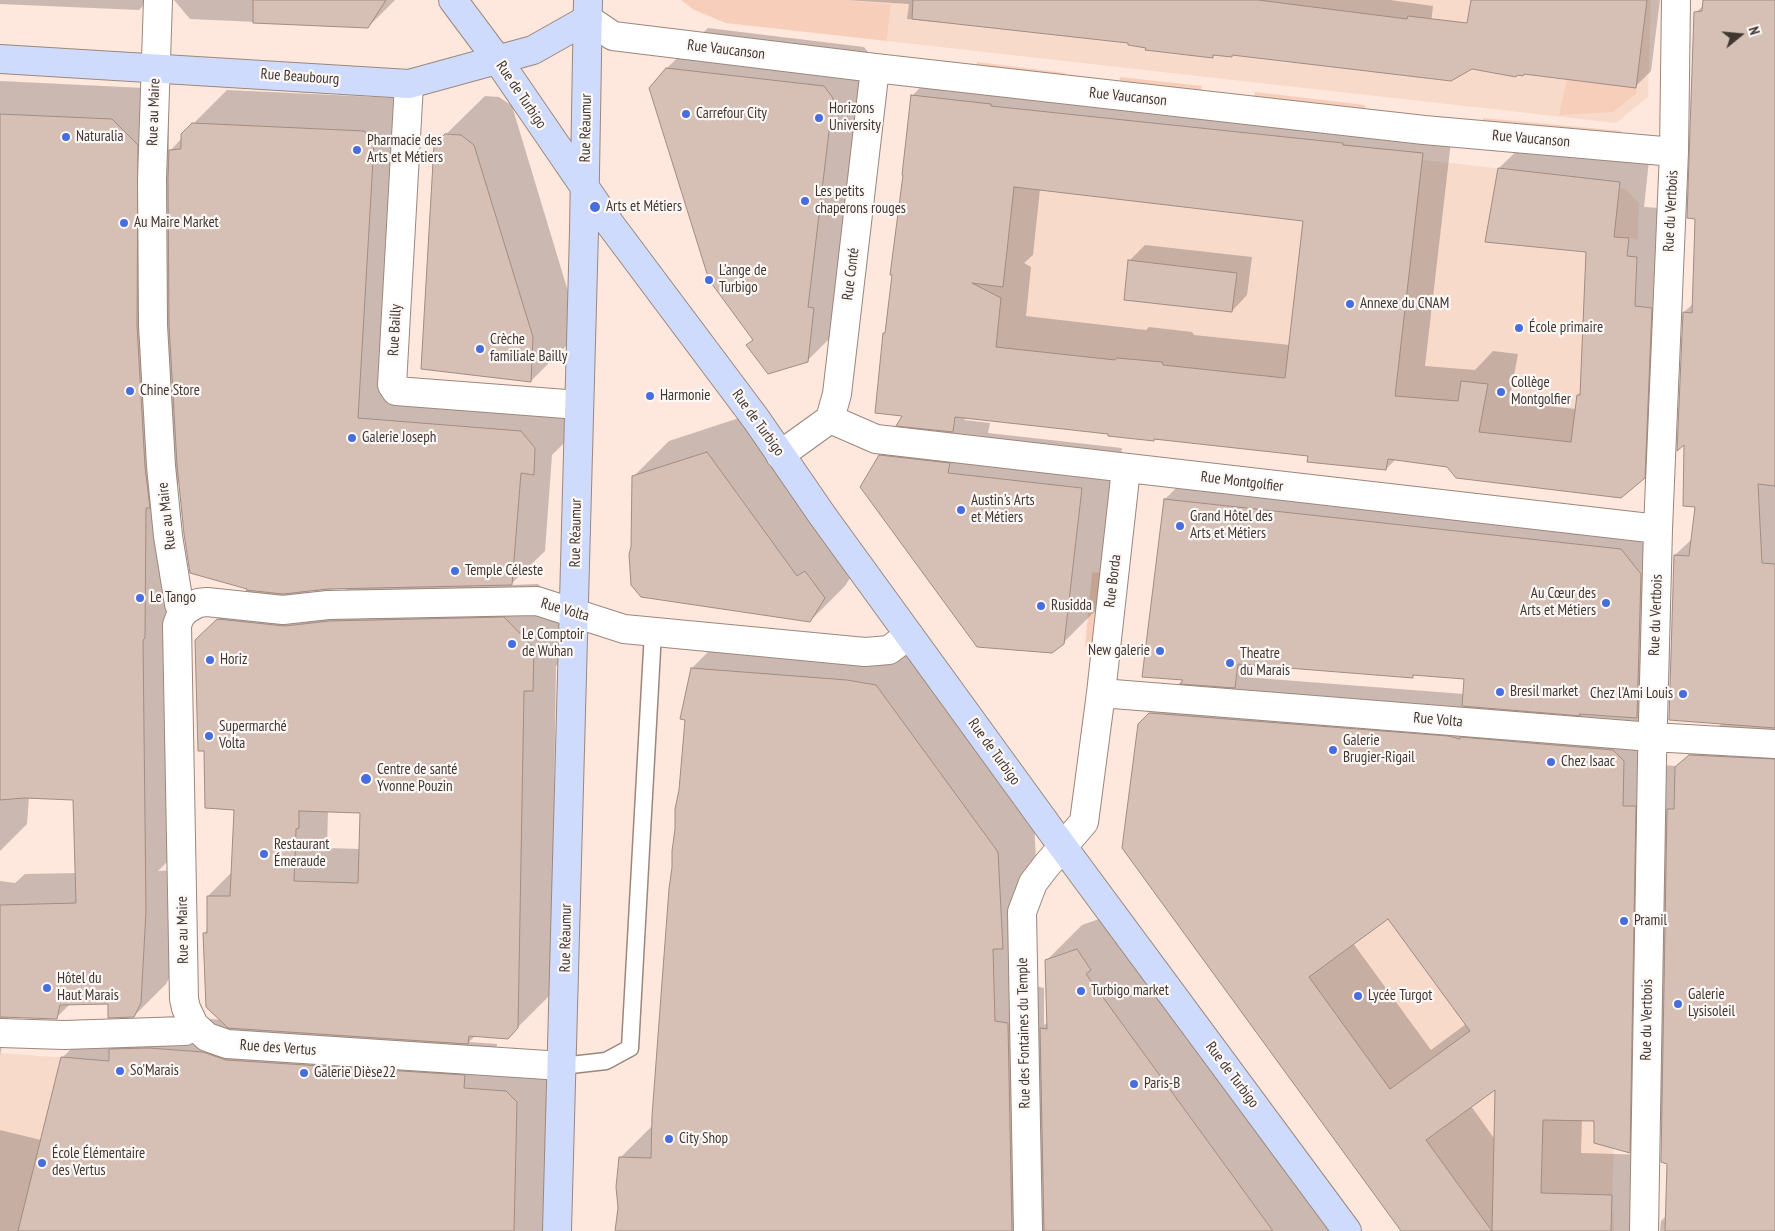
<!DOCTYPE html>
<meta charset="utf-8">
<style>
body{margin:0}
#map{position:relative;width:1775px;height:1231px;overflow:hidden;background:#fee7dc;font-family:"PT Sans Narrow",sans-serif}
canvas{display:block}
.north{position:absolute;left:1715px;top:10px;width:50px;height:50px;-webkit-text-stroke:4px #fdf8f6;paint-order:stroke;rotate:73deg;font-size:14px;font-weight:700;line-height:20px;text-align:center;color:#403732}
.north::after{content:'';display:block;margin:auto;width:18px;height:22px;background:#403732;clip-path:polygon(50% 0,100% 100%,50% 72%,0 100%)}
</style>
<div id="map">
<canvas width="1775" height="1231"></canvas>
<div class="north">N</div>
</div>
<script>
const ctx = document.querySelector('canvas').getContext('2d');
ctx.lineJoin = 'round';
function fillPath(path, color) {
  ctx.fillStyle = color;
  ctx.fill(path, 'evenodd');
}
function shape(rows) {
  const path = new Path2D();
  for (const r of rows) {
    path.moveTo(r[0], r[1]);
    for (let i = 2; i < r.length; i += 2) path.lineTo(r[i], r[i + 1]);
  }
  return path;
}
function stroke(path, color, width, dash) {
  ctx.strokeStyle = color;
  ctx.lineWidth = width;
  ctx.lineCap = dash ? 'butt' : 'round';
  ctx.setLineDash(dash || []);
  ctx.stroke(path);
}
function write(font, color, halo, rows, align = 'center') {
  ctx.font = font + ' "PT Sans Narrow",sans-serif';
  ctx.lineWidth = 4.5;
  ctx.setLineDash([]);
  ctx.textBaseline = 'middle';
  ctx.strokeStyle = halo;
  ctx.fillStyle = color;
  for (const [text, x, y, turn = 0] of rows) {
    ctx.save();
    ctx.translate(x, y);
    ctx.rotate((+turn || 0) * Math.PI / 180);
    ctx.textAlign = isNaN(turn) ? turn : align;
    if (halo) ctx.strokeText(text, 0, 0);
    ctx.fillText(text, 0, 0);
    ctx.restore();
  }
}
const built = shape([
 [843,0,1651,0,1648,97,1616,123,887,41,891,4],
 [911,95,991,104,991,106,1424,153,1423,160,1621,182,1620,188,1626,189,1639,203,1638,239,1629,238,1627,255,1637,257,1632,400,1637,401,1634,487,1621,498,1456,478,1447,467,1388,459,1386,470,1307,462,1307,456,1154,439,1154,441,1108,436,1108,434,955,417,954,422,875,413,883,333,885,333,892,275,890,275,903,176,902,175],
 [1284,800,1615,1103,1612,1212,1614,1213,1614,1231,1401,1231,1154,893],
 [0,1053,107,1061,67,1231,0,1231]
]);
const green = shape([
 [681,0,843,0,891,4,887,41,726,23,694,10],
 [977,62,1065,73,1063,86,977,73],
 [1120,77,1202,86,1199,99,1119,91],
 [1567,79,1636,88,1637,93,1613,112,1559,115],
 [1255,92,1365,105,1365,116,1253,103],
 [1483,118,1621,131,1620,143,1482,132],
 [1092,572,1101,573,1092,647,1085,647]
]);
const shadow = shape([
 [0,0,149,0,139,10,0,4],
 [174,0,395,0,368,27,190,19],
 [846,0,1390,0,1433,6,1427,59,1233,53,1215,54,1213,57,1147,47,1129,42,948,21,946,23,907,19,909,4],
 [1569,0,1660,0,1651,71,1635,87],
 [1704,0,1775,0,1775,1231,1660,1231,1661,1221,1667,1215,1668,1163,1663,1118,1629,1152,1596,1120,1582,1119,1581,1153,1652,1155,1652,1231,1402,1231,1139,724,1184,679,1165,499,1197,468,1652,518,1672,542,1669,685,1645,709,1663,765,1676,766,1676,769,1722,723,1675,555,1693,538,1696,506,1684,312,1694,303,1696,218,1695,13,1704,5],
 [1257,664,1412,676,1415,674,1466,678,1464,694,1244,677],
 [1388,918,1466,1024,1431,1050,1353,943],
 [1497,1088,1496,1141,1471,1106],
 [708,28,864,47,872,57,848,320,807,361,748,345,754,339,667,68],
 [942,65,1453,124,1425,366,1475,370,1493,351,1518,354,1509,402,1576,409,1578,395,1581,392,1587,251,1499,168,1530,138,1650,151,1644,207,1659,208,1675,446,1644,477,1447,466,1396,459,1386,469,1309,455,1155,438,1153,440,1110,433,967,417,964,420,990,423,988,433,1122,448,1104,602,1063,643,880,456,910,426,904,415,886,332,905,174,912,96],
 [1040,189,1304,220,1290,345,1194,335,1192,332,1149,327,1146,330,1026,316,1031,267,1024,263,1033,255],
 [0,81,144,88,169,113,169,152,182,138,182,135,227,90,397,98,391,386,568,414,567,440,552,455,545,551,510,585,538,584,566,614,566,657,556,666,551,994,507,1038,476,1035,469,1042,497,1044,496,1056,548,1070,545,1231,0,1231,0,1130,41,1140,62,1058,94,1026,131,1029,142,1018,182,1016,222,1020,204,933,209,929,208,896,232,872,235,809,205,750,196,641,249,588,179,480,178,480,176,605,177,852,158,871,178,870,173,970,166,984,134,1016,110,1003,71,1003,56,1018,8,1016,0,1056,0,881,15,883,25,874,76,873,74,799,29,797,27,824,0,851],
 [346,588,346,590,319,593,307,592],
 [328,811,361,812,360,849,327,848],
 [485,96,499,97,512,106,570,298,569,343,531,381,435,145],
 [1145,245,1252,257,1247,295,1232,311,1129,261],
 [742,417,860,562,845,586,810,621,634,476,669,441],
 [728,632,912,649,1034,816,1038,912,1028,921,1030,985,1044,988,1044,1025,1048,1022,1047,960,1082,925,1113,914,1334,1231,618,1231,620,1158,654,1124,680,790,692,668]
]);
const building = shape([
 [253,0,386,0,368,28,253,23,253,0],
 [913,0,1258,0,1407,19,1408,16,1467,23,1471,0,1647,0,1636,88,1524,74,1523,76,1517,75,1516,77,1472,69,1451,81,1232,55,1232,57,1213,55,1213,58,1145,50,1146,48,1128,45,1128,43,912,19,913,0],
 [1703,0,1775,0,1775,486,1758,484,1762,563,1775,564,1775,728,1669,720,1674,555,1689,556,1695,507,1683,506,1684,445,1677,451,1683,312,1692,313,1695,219,1687,218,1694,12,1702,11,1703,0],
 [666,68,824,86,833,98,808,307,814,308,808,362,768,374,746,345,753,340,709,280,649,88,666,68],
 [911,95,991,104,991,106,1343,143,1343,145,1423,153,1395,396,1458,401,1461,381,1488,384,1479,432,1571,442,1577,395,1580,395,1586,252,1485,242,1498,168,1620,182,1614,237,1629,238,1627,256,1637,257,1635,306,1652,308,1645,478,1621,498,1456,478,1447,467,1388,459,1386,470,1307,462,1308,456,1154,439,1154,441,1108,436,1108,434,955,417,953,432,896,426,902,416,875,413,883,333,885,333,892,275,890,275,903,175,902,175,911,95],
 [1014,187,1303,221,1285,378,1163,365,1162,362,1117,358,1115,360,996,347,1001,298,972,283,1003,287,1014,187],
 [0,114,112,119,138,145,137,325,145,467,150,508,146,508,145,638,143,640,146,911,141,1003,134,1017,108,1018,108,1004,60,1005,57,1019,0,1017,0,905,76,903,73,800,24,798,0,800,0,114],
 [192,123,364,131,374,143,358,418,521,431,535,448,534,475,521,473,512,585,328,589,283,594,246,590,247,589,190,573,184,534,177,465,169,324,168,179,169,150,181,149,181,134,192,123],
 [445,134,461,135,474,145,533,337,531,382,421,369,434,145,445,134],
 [1128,260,1237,273,1232,312,1124,300,1128,260],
 [707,452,797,576,805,571,825,598,810,622,641,597,631,585,629,554,631,547,632,476,707,452],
 [879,455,950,463,948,473,1082,488,1064,644,1052,653,977,647,860,487,879,455],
 [1164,499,1621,549,1641,574,1637,718,1579,714,1581,716,1462,706,1464,679,1413,675,1413,678,1238,664,1235,688,1180,684,1183,680,1142,677,1164,499],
 [504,617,534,648,533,691,524,691,518,1028,508,1039,469,1036,468,1044,228,1028,206,1007,203,933,207,933,207,896,230,896,234,810,205,808,204,751,198,751,195,640,217,619,285,626,329,621,504,617],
 [299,811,360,813,358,883,294,881,296,829,299,828,299,811],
 [691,668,847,680,876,685,998,852,1003,949,993,949,995,1021,1008,1023,1012,1231,615,1231,618,1208,616,1187,619,1157,651,1158,652,1116,669,889,672,867,672,851,675,829,675,809,679,790,685,720,680,719,691,668],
 [1149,713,1448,736,1460,739,1460,737,1613,750,1624,761,1623,806,1636,806,1630,1153,1594,1143,1594,1121,1543,1120,1541,1193,1612,1195,1611,1231,1492,1231,1495,1090,1426,1140,1492,1231,1401,1231,1122,848,1138,724,1149,713],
 [1388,919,1470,1031,1390,1089,1309,977,1388,919],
 [1689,755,1775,759,1775,1231,1665,1231,1667,1164,1661,1162,1667,809,1674,809,1675,767,1689,755],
 [1077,949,1091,970,1086,974,1273,1231,1044,1231,1040,1028,1047,1029,1045,960,1077,949],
 [149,1048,203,1052,226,1060,465,1075,464,1088,506,1091,517,1102,514,1231,18,1231,61,1057,109,1061,109,1049,149,1048]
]);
const lane = shape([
 [562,1066,606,1061,630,1048,653,632]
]);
const street = shape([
 [158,0,152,179,153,325,161,466,168,536,179,604,186,610],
 [588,19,613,36,875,68,1424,130,1674,152],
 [409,84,392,385,396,391,579,405],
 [830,419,876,439,1658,529],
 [780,455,830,419,837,394,875,68],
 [1101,693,1652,737,1775,744],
 [0,1033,64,1035,185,1031,194,1025],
 [562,1066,227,1044,207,1037,194,1025,186,1008,184,999,177,625,180,617,186,610,198,603,207,602,283,610,328,605,537,601,624,629,865,652,889,650,909,635],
 [1028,1231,1022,912,1033,883,1046,866,1084,822,1101,693,1126,469],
 [1644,1231,1652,760,1658,529,1674,152,1676,0]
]);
const secondary = shape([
 [453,0,497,59,610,224,756,419,822,515,1063,847,1347,1231],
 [0,59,409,84,533,50,588,19],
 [557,1231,584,231,588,0]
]);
const markers = [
 [686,114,5,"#476ee0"],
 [819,118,5,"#476ee0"],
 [66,137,5,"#476ee0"],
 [357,150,5,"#476ee0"],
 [805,201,5,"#476ee0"],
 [595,207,6,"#476ee0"],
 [124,223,5,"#476ee0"],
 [709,280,5,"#476ee0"],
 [1350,304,5,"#476ee0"],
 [1519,328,5,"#476ee0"],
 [480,349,5,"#476ee0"],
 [130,391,5,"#476ee0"],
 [1501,392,5,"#476ee0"],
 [650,396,5,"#476ee0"],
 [352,438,5,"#476ee0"],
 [961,510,5,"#476ee0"],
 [1180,526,5,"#476ee0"],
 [455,571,5,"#476ee0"],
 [140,598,5,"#476ee0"],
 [1606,603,5,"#476ee0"],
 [1041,606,5,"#476ee0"],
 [512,644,5,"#476ee0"],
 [1160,651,5,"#476ee0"],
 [210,660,5,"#476ee0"],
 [1230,663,5,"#476ee0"],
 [1500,692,5,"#476ee0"],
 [1683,694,5,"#476ee0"],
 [209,736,5,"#476ee0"],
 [1333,750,5,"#476ee0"],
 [1551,762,5,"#476ee0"],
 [366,779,6,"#476ee0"],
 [264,854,5,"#476ee0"],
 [1624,921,5,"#476ee0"],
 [47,988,5,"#476ee0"],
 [1081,991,5,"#476ee0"],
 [1358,996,5,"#476ee0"],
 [1678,1004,5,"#476ee0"],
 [120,1071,5,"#476ee0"],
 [304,1073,5,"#476ee0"],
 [1134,1084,5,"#476ee0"],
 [669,1139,5,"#476ee0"],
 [42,1163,5,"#476ee0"]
];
const streetNames = [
 ["Rue Vaucanson",726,50,7],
 ["Rue Beaubourg",300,77,4],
 ["Rue de Turbigo",521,95,56],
 ["Rue Vaucanson",1128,97,6],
 ["Rue au Maire",154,112,-88],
 ["Rue Réaumur",586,128,-89],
 ["Rue Vaucanson",1531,139,5],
 ["Rue du Vertbois",1671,211,-87],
 ["Rue Conté",851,274,-83],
 ["Rue Bailly",395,330,-87],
 ["Rue de Turbigo",758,423,54],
 ["Rue Montgolfier",1242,482,7],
 ["Rue au Maire",167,516,-97],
 ["Rue Réaumur",576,533,-89],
 ["Rue Borda",1113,581,-83],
 ["Rue Volta",565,610,16],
 ["Rue du Vertbois",1656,615,-88],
 ["Rue Volta",1438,720,5],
 ["Rue de Turbigo",994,752,54],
 ["Rue au Maire",183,930,-91],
 ["Rue Réaumur",566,938,-89],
 ["Rue du Vertbois",1647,1020,-89],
 ["Rue des Fontaines du Temple",1024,1033,-91],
 ["Rue des Vertus",278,1048,4],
 ["Rue de Turbigo",1232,1075,53]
];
const poiNames = [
 ["Horizons",829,109],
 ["University",829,126],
 ["Carrefour City",696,114],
 ["Naturalia",76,137],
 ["Pharmacie des",367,141],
 ["Arts et Métiers",367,158],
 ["Les petits",815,192],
 ["chaperons rouges",815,209],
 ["Arts et Métiers",606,207],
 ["Au Maire Market",134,223],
 ["L'ange de",719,271],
 ["Turbigo",719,288],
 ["Annexe du CNAM",1360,304],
 ["École primaire",1529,328],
 ["Crèche",490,340],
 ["familiale Bailly",490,357],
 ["Collège",1511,383],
 ["Montgolfier",1511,400],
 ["Chine Store",140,391],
 ["Harmonie",660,396],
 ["Galerie Joseph",362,438],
 ["Austin's Arts",971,501],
 ["et Métiers",971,518],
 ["Grand Hôtel des",1190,517],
 ["Arts et Métiers",1190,534],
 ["Temple Céleste",465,571],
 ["Au Cœur des",1596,594,"right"],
 ["Arts et Métiers",1596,611,"right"],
 ["Le Tango",150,598],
 ["Rusidda",1051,606],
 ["Le Comptoir",522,635],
 ["de Wuhan",522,652],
 ["New galerie",1150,651,"right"],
 ["Theatre",1240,654],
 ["du Marais",1240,671],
 ["Horiz",220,660],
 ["Bresil market",1510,692],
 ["Chez l'Ami Louis",1673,694,"right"],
 ["Supermarché",219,727],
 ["Volta",219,744],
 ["Galerie",1343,741],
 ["Brugier-Rigail",1343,758],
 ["Chez Isaac",1561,762],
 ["Centre de santé",377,770],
 ["Yvonne Pouzin",377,787],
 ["Restaurant",274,845],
 ["Émeraude",274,862],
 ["Pramil",1634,921],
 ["Hôtel du",57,979],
 ["Haut Marais",57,996],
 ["Turbigo market",1091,991],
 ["Galerie",1688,995],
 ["Lysisoleil",1688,1012],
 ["Lycée Turgot",1368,996],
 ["So'Marais",130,1071],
 ["Galerie Dièse22",314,1073],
 ["Paris-B",1144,1084],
 ["City Shop",679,1139],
 ["École Élémentaire",52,1154],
 ["des Vertus",52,1171]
];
fillPath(built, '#f8dacb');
fillPath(green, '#f7ceba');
fillPath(shadow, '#0003');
fillPath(building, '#d6bfb4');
stroke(building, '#a28c82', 1);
stroke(lane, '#9c877c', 19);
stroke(street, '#9c877c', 30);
stroke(secondary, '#9c877c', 30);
stroke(lane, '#fff', 16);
stroke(street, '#fff', 28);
stroke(secondary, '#cfdbfd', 28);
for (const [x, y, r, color] of markers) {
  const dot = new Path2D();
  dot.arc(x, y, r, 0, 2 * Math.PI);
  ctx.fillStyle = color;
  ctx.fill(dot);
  stroke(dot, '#fdf8f6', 2);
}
write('15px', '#403732', '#fdf8f6', streetNames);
write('15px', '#403732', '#fdf8f6', poiNames, 'left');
</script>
